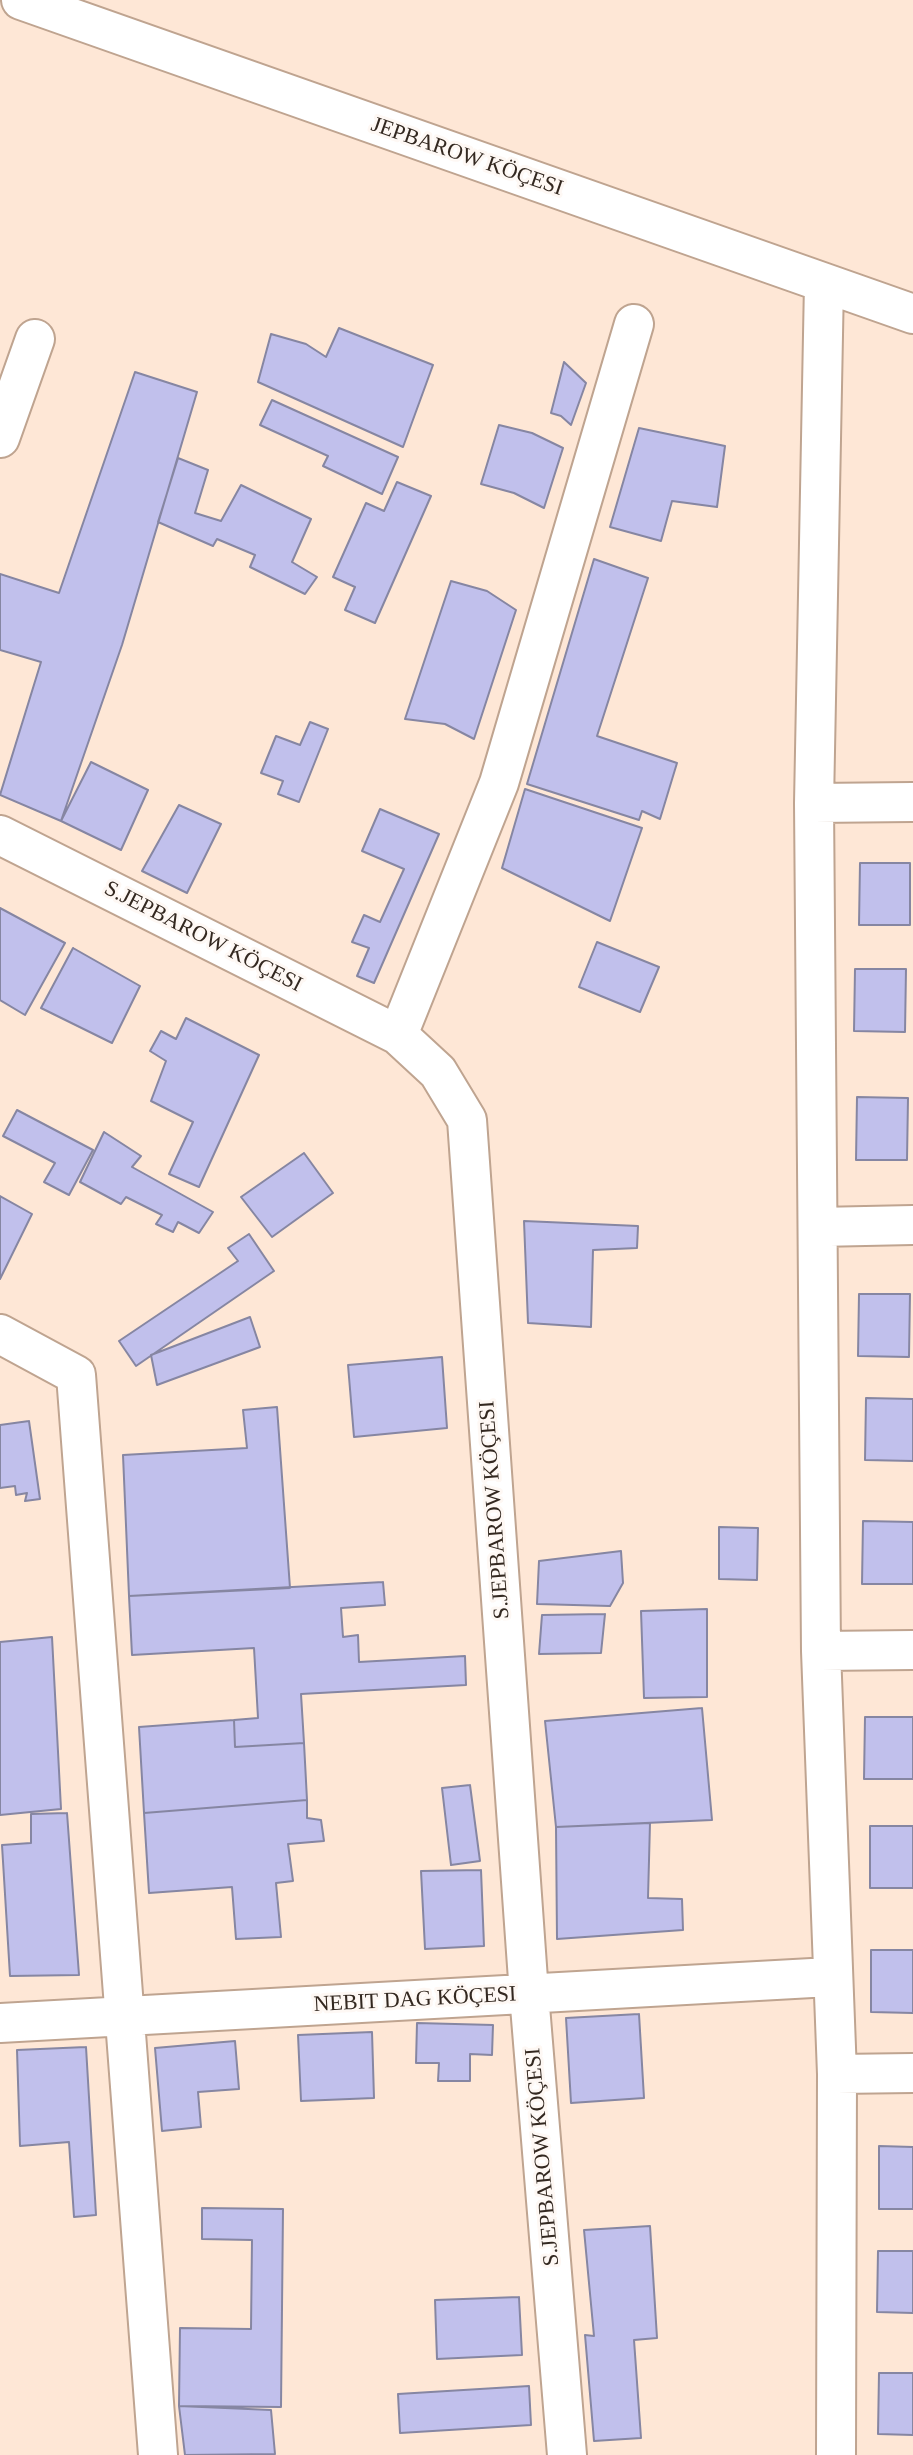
<!DOCTYPE html>
<meta charset="utf-8">
<style>
body{margin:0}
canvas{display:block;background:#fee7d6}
</style>
<canvas width="913" height="2455"></canvas>
<script>
const ctx = document.querySelector('canvas').getContext('2d');
ctx.lineJoin = 'round';
function fillPath(path, color) {
  ctx.fillStyle = color;
  ctx.fill(path, 'evenodd');
}
function shape(rows) {
  const path = new Path2D();
  for (const r of rows) {
    path.moveTo(r[0], r[1]);
    for (let i = 2; i < r.length; i += 2) path.lineTo(r[i], r[i + 1]);
  }
  return path;
}
function stroke(path, color, width, dash) {
  ctx.strokeStyle = color;
  ctx.lineWidth = width;
  ctx.lineCap = dash ? 'butt' : 'round';
  ctx.setLineDash(dash || []);
  ctx.stroke(path);
}
function write(font, color, halo, rows, align = 'center') {
  ctx.font = font + ' Georgia,serif';
  ctx.lineWidth = 6;
  ctx.setLineDash([]);
  ctx.textBaseline = 'middle';
  ctx.strokeStyle = halo;
  ctx.fillStyle = color;
  for (const [text, x, y, turn = 0] of rows) {
    ctx.save();
    ctx.translate(x, y);
    ctx.rotate((+turn || 0) * Math.PI / 180);
    ctx.textAlign = isNaN(turn) ? turn : align;
    if (halo) ctx.strokeText(text, 0, 0);
    ctx.fillText(text, 0, 0);
    ctx.restore();
  }
}
const building = shape([
 [339,328,433,365,403,447,258,382,271,334,306,344,326,357,339,328],
 [564,362,586,383,571,425,561,416,551,413,564,362],
 [135,372,197,392,122,645,61,821,0,795,41,662,0,650,0,574,59,593,135,372],
 [272,400,398,457,382,494,323,466,328,456,260,425,272,400],
 [499,425,532,433,563,448,544,508,514,493,481,484,499,425],
 [639,428,725,446,717,507,672,501,661,541,610,527,639,428],
 [178,458,208,470,195,513,221,521,241,485,311,519,292,562,317,577,305,594,250,567,255,555,217,539,213,546,158,522,178,458],
 [397,482,431,496,375,623,345,610,355,587,333,577,366,503,384,511,397,482],
 [594,559,648,578,597,736,677,763,660,819,642,811,639,820,527,784,594,559],
 [451,581,487,591,516,610,474,739,445,724,405,719,451,581],
 [310,722,328,729,299,802,278,794,283,781,261,773,276,736,300,745,310,722],
 [91,762,148,790,121,850,61,821,91,762],
 [525,789,642,828,610,921,502,868,525,789],
 [179,805,221,824,187,893,142,871,179,805],
 [380,809,439,834,374,983,357,976,369,948,352,942,364,915,380,922,404,869,362,851,380,809],
 [860,863,910,863,910,925,859,925,860,863],
 [0,908,65,943,25,1015,0,1000,0,908],
 [597,942,659,967,640,1012,579,987,597,942],
 [73,948,140,986,112,1043,41,1008,73,948],
 [855,969,906,969,905,1032,854,1031,855,969],
 [186,1018,259,1055,199,1187,169,1174,193,1122,151,1101,166,1061,150,1051,161,1031,176,1039,186,1018],
 [857,1097,908,1098,907,1160,856,1160,857,1097],
 [17,1110,93,1150,69,1195,44,1182,55,1163,3,1136,17,1110],
 [104,1132,141,1156,132,1167,213,1212,199,1233,178,1222,173,1232,156,1224,162,1215,126,1197,121,1204,80,1182,104,1132],
 [304,1153,333,1193,272,1237,241,1197,304,1153],
 [0,1196,32,1214,0,1279,0,1196],
 [524,1221,638,1226,637,1248,593,1250,591,1327,528,1323,524,1221],
 [249,1234,274,1271,136,1366,119,1341,238,1261,228,1248,249,1234],
 [859,1294,910,1294,909,1357,858,1356,859,1294],
 [250,1317,260,1347,157,1385,151,1355,250,1317],
 [442,1357,447,1428,354,1437,348,1365,442,1357],
 [866,1398,913,1399,913,1461,865,1460,866,1398],
 [277,1407,290,1588,129,1596,123,1455,247,1448,243,1410,277,1407],
 [29,1421,40,1499,25,1501,27,1493,16,1495,15,1486,0,1488,0,1425,29,1421],
 [863,1521,913,1522,913,1584,862,1584,863,1521],
 [719,1527,758,1528,757,1580,719,1579,719,1527],
 [621,1551,623,1583,610,1606,537,1604,539,1561,621,1551],
 [383,1582,385,1605,341,1608,343,1637,358,1635,359,1662,465,1656,466,1685,301,1694,304,1743,235,1747,234,1720,258,1718,254,1648,132,1655,129,1596,383,1582],
 [707,1609,707,1697,644,1698,641,1611,707,1609],
 [605,1614,601,1653,539,1654,542,1615,605,1614],
 [52,1637,61,1809,0,1815,0,1642,52,1637],
 [702,1708,712,1820,556,1827,545,1721,702,1708],
 [865,1717,913,1717,913,1779,864,1779,865,1717],
 [234,1720,235,1747,304,1743,307,1800,144,1813,139,1727,234,1720],
 [470,1785,480,1861,451,1865,442,1788,470,1785],
 [307,1800,307,1818,321,1820,324,1841,288,1844,293,1881,276,1883,281,1937,236,1939,232,1887,149,1893,144,1813,307,1800],
 [67,1813,79,1975,10,1976,2,1845,31,1843,31,1814,67,1813],
 [650,1823,648,1898,682,1899,683,1930,557,1939,556,1827,650,1823],
 [870,1826,913,1826,913,1888,870,1888,870,1826],
 [481,1870,484,1946,425,1949,421,1871,481,1870],
 [871,1950,913,1950,913,2013,871,2012,871,1950],
 [639,2014,644,2098,571,2103,566,2018,639,2014],
 [417,2023,493,2025,492,2055,470,2054,470,2081,438,2081,439,2063,416,2063,417,2023],
 [372,2032,374,2098,301,2101,298,2035,372,2032],
 [235,2041,239,2089,198,2092,201,2127,162,2131,155,2048,235,2041],
 [86,2047,96,2215,74,2217,69,2142,20,2146,17,2050,86,2047],
 [879,2146,913,2147,913,2209,879,2209,879,2146],
 [202,2208,283,2209,281,2407,179,2406,180,2328,251,2329,252,2240,202,2239,202,2208],
 [650,2226,657,2338,634,2340,641,2438,594,2441,585,2335,594,2336,584,2230,650,2226],
 [878,2251,913,2251,913,2313,877,2312,878,2251],
 [519,2297,522,2355,437,2359,435,2300,519,2297],
 [879,2373,913,2373,913,2435,878,2434,879,2373],
 [529,2386,531,2425,400,2433,398,2394,529,2386],
 [179,2406,271,2410,275,2454,185,2455,179,2406]
]);
const minor = shape([
 [21,0,913,314],
 [824,283,814,803,913,802],
 [0,438,35,339],
 [814,803,821,1651,837,2074,836,2455],
 [0,835,398,1035,438,1072,467,1120,529,1994,567,2455],
 [398,1035,499,783,634,324],
 [818,1227,913,1225],
 [0,1334,76,1375,158,2455],
 [821,1651,913,1650],
 [0,2023,830,1977],
 [837,2074,913,2073]
]);
const streetNames = [
 ["JEPBAROW KÖÇESI",467,157,19],
 ["S.JEPBAROW KÖÇESI",203,937,27],
 ["S.JEPBAROW KÖÇESI",495,1510,-94],
 ["NEBIT DAG KÖÇESI",415,2000,-3],
 ["S.JEPBAROW KÖÇESI",543,2157,-95]
];
fillPath(building, '#c1c0ec');
stroke(building, '#8686a2', 2);
stroke(minor, '#bfa490', 42);
stroke(minor, '#fff', 38);
write('22px', '#332820', '#fef8f4', streetNames);
</script>
